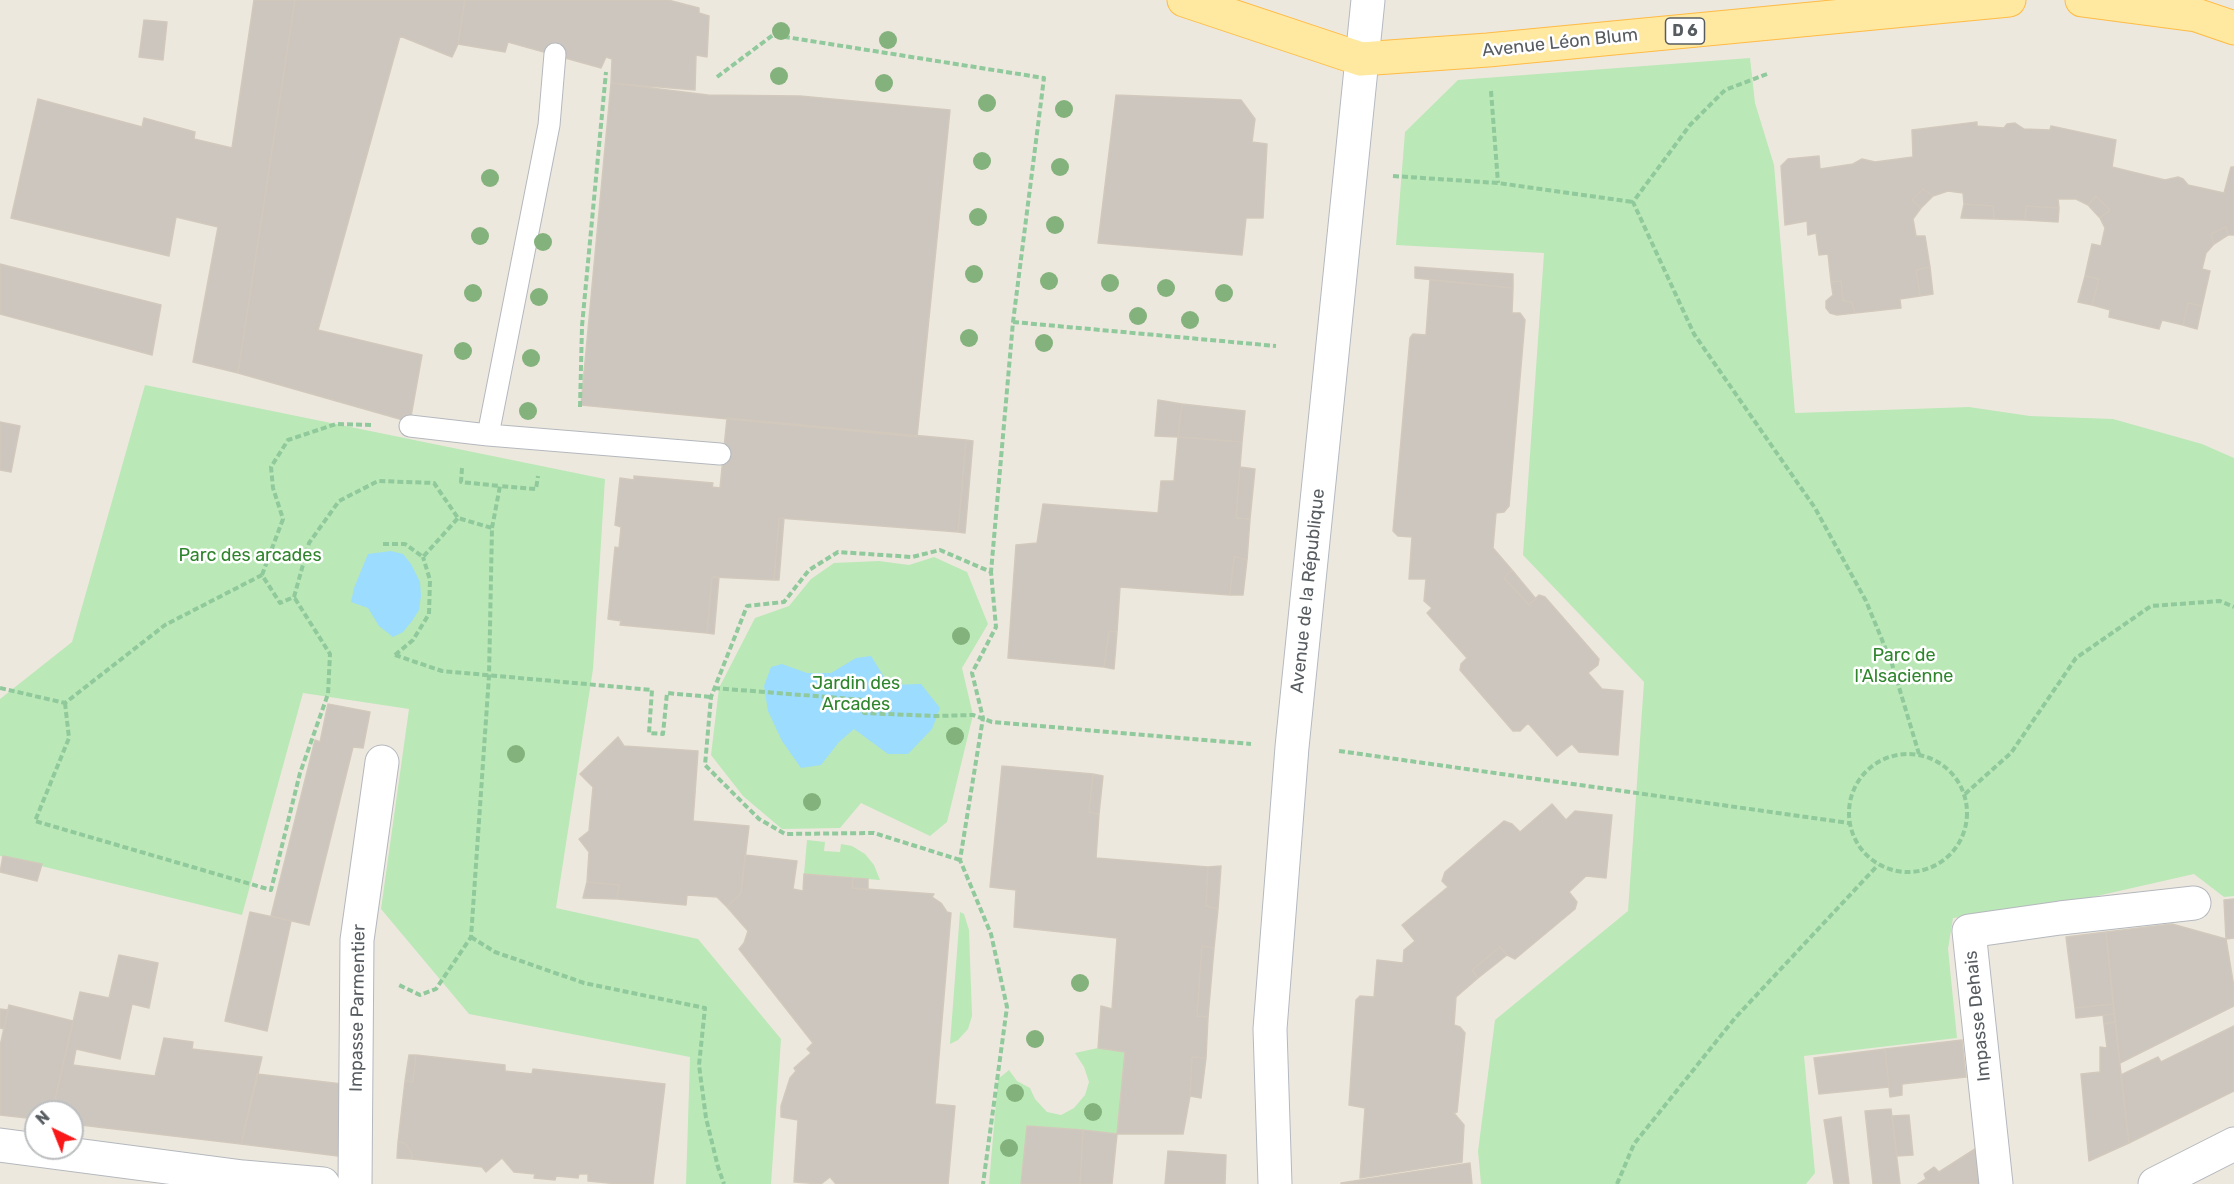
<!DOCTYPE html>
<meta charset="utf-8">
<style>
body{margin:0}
#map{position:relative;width:2234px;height:1184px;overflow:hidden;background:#ede8de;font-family:Rubik,sans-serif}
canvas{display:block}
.north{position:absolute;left:24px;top:1100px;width:60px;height:60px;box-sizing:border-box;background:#fff;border:2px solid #bcbec0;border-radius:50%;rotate:317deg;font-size:16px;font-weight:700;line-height:24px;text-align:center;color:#575c61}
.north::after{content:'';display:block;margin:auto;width:21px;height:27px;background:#fa1718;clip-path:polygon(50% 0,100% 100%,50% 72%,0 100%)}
</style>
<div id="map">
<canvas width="2234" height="1184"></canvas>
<div class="north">N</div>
</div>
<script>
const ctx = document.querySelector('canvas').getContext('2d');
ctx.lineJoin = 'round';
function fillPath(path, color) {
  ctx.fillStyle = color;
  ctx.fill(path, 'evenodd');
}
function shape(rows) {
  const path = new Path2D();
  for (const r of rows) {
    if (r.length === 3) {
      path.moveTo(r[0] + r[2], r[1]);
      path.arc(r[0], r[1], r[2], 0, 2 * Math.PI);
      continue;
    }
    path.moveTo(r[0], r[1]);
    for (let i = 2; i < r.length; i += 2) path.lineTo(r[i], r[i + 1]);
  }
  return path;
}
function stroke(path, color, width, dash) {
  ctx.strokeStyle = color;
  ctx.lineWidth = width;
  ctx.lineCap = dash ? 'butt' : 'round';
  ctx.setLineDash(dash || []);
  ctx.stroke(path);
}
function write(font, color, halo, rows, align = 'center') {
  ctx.font = font + ' Rubik,sans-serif';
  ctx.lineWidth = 5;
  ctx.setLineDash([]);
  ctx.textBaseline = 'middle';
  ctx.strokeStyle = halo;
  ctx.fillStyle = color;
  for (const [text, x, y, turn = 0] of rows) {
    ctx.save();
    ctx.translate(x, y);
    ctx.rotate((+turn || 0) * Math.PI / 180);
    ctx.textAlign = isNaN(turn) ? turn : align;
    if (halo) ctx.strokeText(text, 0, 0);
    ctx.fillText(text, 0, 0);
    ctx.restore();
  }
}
const green = shape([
 [1750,58,1755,103,1774,165,1795,413,1969,407,2030,416,2113,419,2202,444,2234,458,2234,896,2224,897,2194,874,2044,908,1953,918,1948,949,1957,1038,1804,1056,1815,1173,1806,1184,1481,1184,1478,1151,1495,1020,1628,911,1644,682,1523,555,1544,253,1396,245,1405,132,1458,80],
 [145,385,605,479,593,669,556,908,698,939,781,1039,771,1184,686,1184,690,1057,469,1014,381,909,409,709,303,693,242,915,0,856,0,699,72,642],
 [934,557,967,572,988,624,962,668,973,715,947,822,930,836,861,803,840,828,782,829,743,796,711,755,719,688,755,618,789,606,811,579,834,563,879,561,909,565],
 [807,840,825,842,824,851,840,852,841,844,852,846,865,854,874,865,880,880,804,874],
 [960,912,964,914,969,930,972,1016,968,1029,958,1040,950,1044],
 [1098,1048,1125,1052,1117,1134,1027,1126,1021,1184,989,1184,998,1079,1009,1070,1017,1081,1030,1088,1035,1099,1047,1112,1061,1115,1074,1108,1085,1095,1089,1082,1084,1067,1075,1053]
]);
const water = shape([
 [391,551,403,554,411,564,420,582,421,596,419,610,412,621,403,632,393,637,379,626,368,608,351,602,354,588,368,554],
 [871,656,889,685,921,684,940,708,932,729,908,754,888,754,854,729,839,742,821,765,801,768,782,741,768,711,764,686,771,667,782,664,807,673,831,673,856,658]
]);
const building = shape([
 [254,0,295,0,238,373,193,362,218,227,176,217,169,256,11,218,38,99,142,127,144,118,195,132,194,139,232,148,254,0],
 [295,0,465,0,458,44,452,57,400,36,318,330,422,355,410,422,238,373,295,0],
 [465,0,668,0,699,8,699,13,709,16,707,57,696,55,695,90,611,83,612,59,606,57,601,68,508,42,505,52,458,44,465,0],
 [144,20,167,22,163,60,139,57,144,20],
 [611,83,708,95,800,96,950,110,917,437,581,405,611,83],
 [1116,95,1241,100,1255,119,1252,142,1267,144,1263,218,1246,218,1242,255,1098,243,1116,95],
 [1977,122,1977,126,2004,128,2007,124,2015,123,2024,129,2050,130,2051,126,2116,140,2112,167,2165,180,2178,177,2183,179,2188,185,2224,193,2231,167,2234,167,2234,235,2228,235,2226,227,2211,234,2214,244,2206,253,2202,269,2210,271,2202,306,2188,303,2183,325,2162,320,2159,329,2109,317,2110,310,2092,305,2099,279,2085,276,2092,244,2101,246,2105,228,2100,218,2110,210,2096,196,2088,205,2076,199,2058,199,2059,208,2026,206,2025,220,1994,219,1993,206,1964,204,1963,193,1948,191,1933,196,1923,189,1912,200,1921,208,1913,219,1916,236,1925,236,1930,267,1916,270,1920,296,1900,299,1901,308,1855,313,1852,302,1843,301,1841,281,1831,282,1828,254,1819,255,1816,233,1808,235,1807,221,1785,225,1781,166,1788,159,1819,156,1820,169,1853,164,1862,159,1875,162,1913,157,1912,130,1977,122],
 [1923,189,1933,196,1921,208,1912,200,1923,189],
 [2096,196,2110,210,2100,218,2088,205,2096,196],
 [1964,204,1993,206,1994,219,1961,218,1964,204],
 [2026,206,2059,208,2058,222,2025,220,2026,206],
 [2226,227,2228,235,2214,244,2211,234,2226,227],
 [0,264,161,305,152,355,0,314,0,264],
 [1415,267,1513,274,1513,288,1415,278,1415,267],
 [1930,267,1933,294,1920,296,1916,270,1930,267],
 [2085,276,2099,279,2092,305,2078,302,2085,276],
 [1430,280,1513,288,1512,313,1520,313,1525,320,1509,506,1504,512,1496,513,1493,548,1512,570,1504,578,1529,605,1539,595,1545,597,1599,659,1598,665,1588,673,1602,689,1623,691,1618,755,1579,752,1572,744,1557,756,1528,723,1520,731,1513,731,1460,670,1461,664,1467,658,1427,613,1432,608,1424,601,1426,579,1409,579,1412,537,1398,536,1393,531,1410,338,1413,334,1426,335,1430,280],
 [1841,281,1843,301,1852,302,1855,313,1837,315,1830,313,1826,308,1826,301,1833,295,1831,282,1841,281],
 [2188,303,2202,306,2197,329,2183,325,2188,303],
 [1158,400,1182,404,1178,437,1155,436,1158,400],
 [1182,404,1245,411,1242,442,1178,437,1182,404],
 [727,418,966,440,958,532,779,518,774,580,712,577,707,633,620,625,621,621,608,619,615,547,619,548,621,527,615,525,620,478,634,480,634,476,713,483,712,487,720,488,727,418],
 [0,422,20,426,11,472,0,470,0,422],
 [1178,437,1242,442,1236,518,1250,519,1247,560,1234,556,1230,595,1120,587,1117,632,1109,631,1104,667,1008,658,1016,545,1037,543,1043,504,1158,513,1161,481,1174,481,1178,437],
 [966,440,973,441,965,533,958,532,966,440],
 [1240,467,1255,469,1250,519,1236,518,1240,467],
 [779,518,784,518,779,580,774,580,779,518],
 [1234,556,1247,560,1243,595,1230,595,1234,556],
 [1512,570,1536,599,1529,605,1504,578,1512,570],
 [712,577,719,577,714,634,707,633,712,577],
 [1109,631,1117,632,1114,669,1104,667,1109,631],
 [328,704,370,712,363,748,353,747,309,925,271,916,315,740,320,742,328,704],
 [618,737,624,746,698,751,693,821,749,826,741,893,727,907,717,897,687,895,686,905,617,899,619,885,587,882,589,852,579,839,589,831,593,787,580,774,618,737],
 [1002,766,1093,774,1089,812,1099,814,1096,858,1208,867,1206,906,1218,909,1214,948,1202,946,1197,1016,1208,1017,1206,1058,1192,1057,1190,1096,1183,1134,1117,1134,1125,1052,1098,1048,1101,1006,1112,1009,1117,938,1014,927,1016,890,990,887,1002,766],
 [1093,774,1103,776,1099,814,1089,812,1093,774],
 [1552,804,1566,820,1575,811,1612,815,1606,878,1586,876,1569,892,1577,902,1575,909,1515,959,1507,955,1500,947,1472,970,1478,978,1456,997,1454,1025,1460,1027,1465,1033,1457,1112,1454,1113,1464,1125,1462,1162,1360,1178,1365,1108,1349,1105,1356,1000,1360,996,1374,997,1377,960,1403,963,1404,950,1415,941,1402,925,1448,887,1442,881,1445,872,1504,821,1512,824,1520,832,1552,804],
 [745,855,797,861,793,889,803,891,804,874,853,878,852,888,934,894,932,897,941,903,947,912,951,913,935,1104,955,1106,948,1184,836,1184,830,1177,821,1184,794,1182,798,1120,781,1117,781,1106,790,1078,796,1071,794,1068,811,1053,807,1049,813,1043,739,949,744,943,748,931,727,907,741,893,745,855],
 [3,856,42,864,37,881,0,872,3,856],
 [1221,866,1218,909,1206,906,1208,867,1221,866],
 [853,878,868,879,868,890,852,888,853,878],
 [587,882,619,885,617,899,583,898,587,882],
 [2234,899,2234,938,2226,939,2224,900,2234,899],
 [250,912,291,921,267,1031,225,1021,250,912],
 [2172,924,2226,939,2234,987,2234,1006,2120,1063,2106,932,2172,924],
 [2106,932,2113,1004,2075,1008,2066,937,2106,932],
 [1202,946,1214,948,1208,1017,1197,1016,1202,946],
 [1500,947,1507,955,1478,978,1472,970,1500,947],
 [119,955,158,963,149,1008,132,1004,120,1059,76,1049,73,1065,155,1076,164,1038,193,1042,192,1049,262,1057,241,1144,72,1124,72,1112,52,1112,80,992,109,998,119,955],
 [2113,1004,2114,1014,2076,1018,2075,1008,2113,1004],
 [9,1005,73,1021,52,1112,36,1112,36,1119,0,1115,0,1046,9,1005],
 [0,1009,8,1010,4,1029,0,1028,0,1009],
 [2114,1014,2115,1022,2104,1024,2103,1015,2114,1014],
 [2115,1022,2129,1143,2089,1161,2081,1074,2100,1072,2100,1047,2107,1048,2104,1024,2115,1022],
 [2234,1026,2234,1091,2129,1143,2121,1075,2158,1057,2161,1062,2234,1026],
 [1962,1040,1966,1077,1902,1084,1902,1095,1890,1097,1885,1049,1962,1040],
 [1885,1049,1889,1087,1819,1094,1814,1058,1885,1049],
 [409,1055,416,1055,413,1082,405,1081,409,1055],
 [416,1055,505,1065,505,1071,532,1074,533,1069,665,1084,653,1184,618,1184,588,1181,588,1174,579,1174,578,1178,556,1176,555,1180,534,1178,535,1174,514,1172,502,1158,486,1172,482,1167,412,1159,412,1154,405,1143,398,1142,405,1081,413,1082,416,1055],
 [1192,1057,1206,1058,1201,1098,1190,1096,1192,1057],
 [257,1074,342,1084,338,1156,241,1144,257,1074],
 [1891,1109,1900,1184,1873,1184,1865,1111,1891,1109],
 [1909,1115,1913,1155,1897,1156,1892,1116,1909,1115],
 [1841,1117,1849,1184,1834,1184,1824,1120,1841,1117],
 [1027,1126,1083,1130,1080,1184,1021,1184,1027,1126],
 [1083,1130,1117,1134,1112,1184,1080,1184,1083,1130],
 [398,1142,405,1143,412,1154,412,1159,397,1158,398,1142],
 [1975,1149,1979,1184,1918,1184,1926,1179,1924,1174,1934,1167,1939,1172,1975,1149],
 [1168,1151,1226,1155,1225,1184,1165,1184,1168,1151],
 [1470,1163,1472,1184,1341,1184,1341,1183,1470,1163]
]);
const path = shape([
 [1767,74,1725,90,1690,125,1633,202,1694,334,1815,508,1866,601,1892,664,1919,754],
 [717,77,773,35,1044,78,1013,322,991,572],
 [1491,91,1498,183],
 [1393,176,1498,183,1633,202],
 [1013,322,1276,346],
 [580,407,582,326,606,72],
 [462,468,461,482,500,486],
 [492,528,500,486,536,489,538,476],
 [383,544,405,544,423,557,458,518],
 [262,575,283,519,273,488,271,467,288,440,336,424,374,425],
 [395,655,442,671,652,690,649,733,663,734,667,693,711,697],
 [395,655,413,640,429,614,430,580,423,557],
 [0,688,65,703,165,625,262,575,280,603,294,597,309,543,339,501,378,481,434,483,458,518,492,528,489,676,471,937,436,989,420,995,399,985],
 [714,688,865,700,864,713,936,716,973,715,992,722,1251,744],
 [65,703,69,738,35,821,271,890,300,773,328,694,330,654,294,597],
 [1339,751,1849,823],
 [1908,813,59],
 [1965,794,2011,753,2076,658,2151,606,2220,601,2234,607],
 [960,860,874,833,785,834,759,819,705,765,711,697,747,606,784,602,809,570,838,552,912,557,940,550,991,572,996,627,972,673,983,718,960,860,991,934,1007,1007,983,1184],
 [471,937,495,952,584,983,705,1008,699,1065,706,1118,718,1167,724,1184],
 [1617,1184,1634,1144,1735,1018,1878,865]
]);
const service = shape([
 [555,54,549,125,488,435,720,454],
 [410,426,488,435]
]);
const minor = shape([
 [0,1145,243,1177,323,1184],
 [355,1184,357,940,382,762],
 [1996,1184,1969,931,2060,918,2194,903]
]);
const tertiary = shape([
 [2155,1184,2234,1144]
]);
const secondary = shape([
 [1275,1184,1270,1029,1292,747,1368,0]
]);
const primary = shape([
 [1184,0,1361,59,1488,50,2009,0],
 [2082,0,2196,15,2234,28]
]);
const trees = [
 [781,31],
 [888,40],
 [779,76],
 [884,83],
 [987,103],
 [1064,109],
 [982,161],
 [1060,167],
 [490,178],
 [978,217],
 [1055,225],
 [480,236],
 [543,242],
 [974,274],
 [1049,281],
 [1110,283],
 [1166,288],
 [473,293],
 [1224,293],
 [539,297],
 [1138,316],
 [1190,320],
 [969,338],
 [1044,343],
 [463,351],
 [531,358],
 [528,411],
 [961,636],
 [955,736],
 [516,754],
 [812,802],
 [1080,983],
 [1035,1039],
 [1015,1093],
 [1093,1112],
 [1009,1148]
];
const shields = [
 [1685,31,39]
];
const shieldNames = [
 ["D 6",1685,31]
];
const streetNames = [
 ["Avenue Léon Blum",1560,43,-6],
 ["Avenue de la République",1308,591,-84],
 ["Impasse Parmentier",358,1008,-89],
 ["Impasse Dehais",1978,1016,-96]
];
const parkNames = [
 ["Parc des arcades",250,556],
 ["Parc de",1904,656],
 ["l'Alsacienne",1904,677],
 ["Jardin des",856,684],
 ["Arcades",856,705]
];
fillPath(green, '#bbe8b7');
fillPath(water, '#9bdcff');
fillPath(building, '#ccc6bf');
stroke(building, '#d2c9bc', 1.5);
stroke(service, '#b4b8bd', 23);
stroke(minor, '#b4b8bd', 35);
stroke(tertiary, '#b4b8bd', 35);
stroke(secondary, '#b4b9bf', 35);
stroke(primary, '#fb4', 35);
stroke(path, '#90c99b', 4, [6, 3]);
stroke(service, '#fff', 21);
stroke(minor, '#fff', 33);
stroke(tertiary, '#fff', 33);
stroke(secondary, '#fff', 33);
stroke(primary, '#ffe8a0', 33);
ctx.fillStyle = '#84b27c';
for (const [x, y] of trees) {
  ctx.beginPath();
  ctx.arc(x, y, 9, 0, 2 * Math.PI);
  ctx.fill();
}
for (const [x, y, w] of shields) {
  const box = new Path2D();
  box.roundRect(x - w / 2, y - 13, w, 26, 4.5);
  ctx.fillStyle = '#fff';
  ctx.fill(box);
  stroke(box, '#575c61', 1.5);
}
write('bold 16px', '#575c61', null, shieldNames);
write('18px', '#575c61', '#fff', streetNames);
write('18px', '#2e852c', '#fff', parkNames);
</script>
